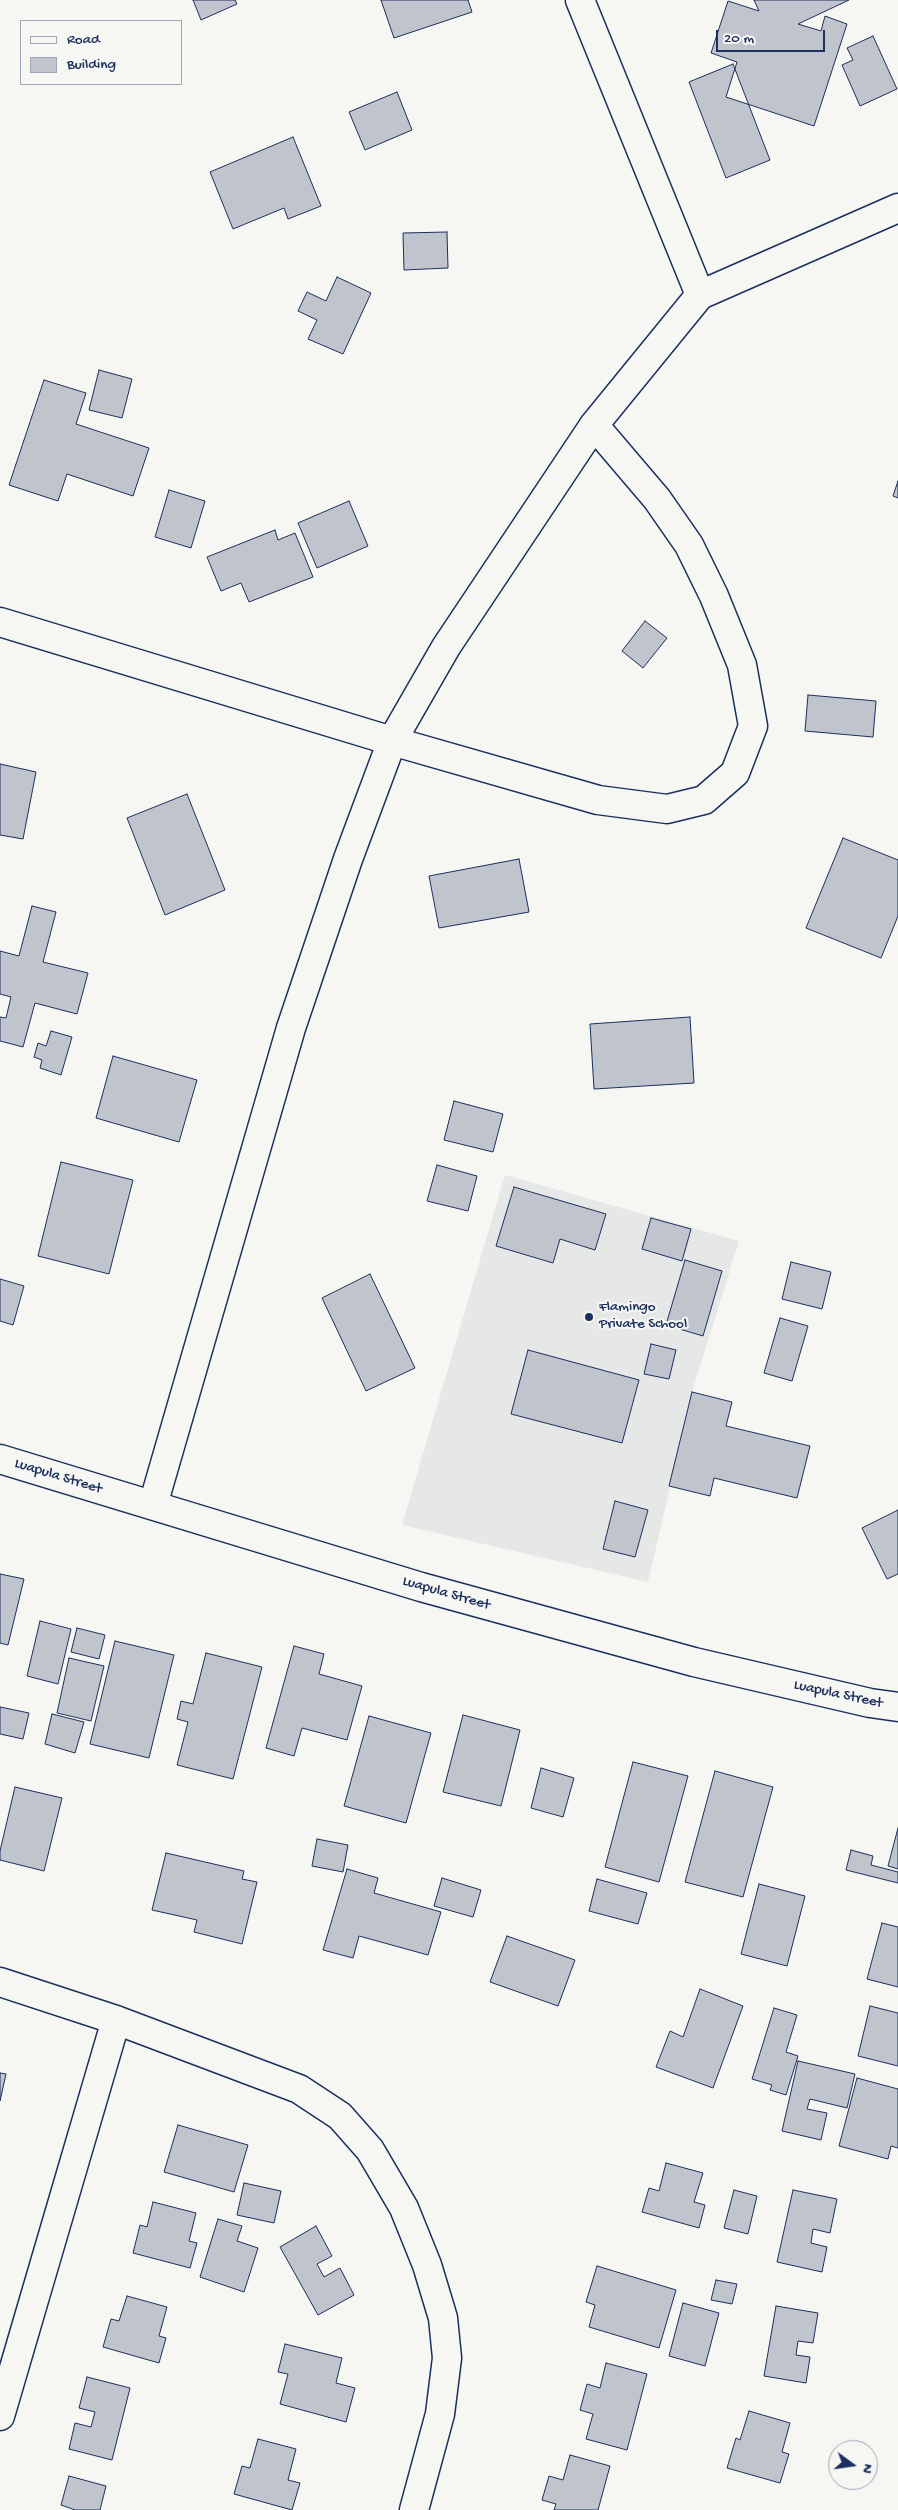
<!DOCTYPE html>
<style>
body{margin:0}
#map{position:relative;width:898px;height:2510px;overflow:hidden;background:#f6f6f2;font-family:"Gochi Hand",sans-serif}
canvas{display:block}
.legend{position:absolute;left:20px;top:20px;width:162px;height:65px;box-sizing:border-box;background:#f6f6f2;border:1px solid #9ea6b7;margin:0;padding:6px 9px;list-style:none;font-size:15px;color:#1b2f5e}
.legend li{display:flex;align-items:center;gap:10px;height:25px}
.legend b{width:25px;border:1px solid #9ea6b7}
.north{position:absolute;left:828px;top:2440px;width:50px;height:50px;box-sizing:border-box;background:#f6f6f2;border:1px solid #9ea6b7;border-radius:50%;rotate:104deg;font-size:14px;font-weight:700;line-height:20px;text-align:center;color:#1b2f5e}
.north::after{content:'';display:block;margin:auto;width:18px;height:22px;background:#1b2f5e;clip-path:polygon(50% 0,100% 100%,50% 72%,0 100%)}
.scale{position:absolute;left:716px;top:30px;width:109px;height:22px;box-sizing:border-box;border:2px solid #1b2f5e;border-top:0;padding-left:6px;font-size:15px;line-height:18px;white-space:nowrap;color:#1b2f5e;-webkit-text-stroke:4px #f6f6f2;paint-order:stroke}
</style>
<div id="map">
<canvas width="898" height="2510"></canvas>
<ul class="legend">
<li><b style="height:6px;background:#f6f6f2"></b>Road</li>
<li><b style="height:14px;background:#c0c4cd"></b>Building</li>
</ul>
<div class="north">N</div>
<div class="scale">20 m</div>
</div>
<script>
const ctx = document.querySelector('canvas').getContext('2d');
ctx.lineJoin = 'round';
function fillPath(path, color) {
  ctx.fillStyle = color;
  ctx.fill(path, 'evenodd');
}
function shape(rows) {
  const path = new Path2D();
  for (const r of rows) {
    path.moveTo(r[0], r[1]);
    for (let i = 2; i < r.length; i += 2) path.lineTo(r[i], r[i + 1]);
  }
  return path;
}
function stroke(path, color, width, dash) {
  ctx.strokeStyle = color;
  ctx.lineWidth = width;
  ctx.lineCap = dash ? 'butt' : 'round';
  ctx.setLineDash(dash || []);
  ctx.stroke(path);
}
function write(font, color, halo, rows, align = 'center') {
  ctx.font = font + ' "Gochi Hand",sans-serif';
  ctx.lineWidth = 4;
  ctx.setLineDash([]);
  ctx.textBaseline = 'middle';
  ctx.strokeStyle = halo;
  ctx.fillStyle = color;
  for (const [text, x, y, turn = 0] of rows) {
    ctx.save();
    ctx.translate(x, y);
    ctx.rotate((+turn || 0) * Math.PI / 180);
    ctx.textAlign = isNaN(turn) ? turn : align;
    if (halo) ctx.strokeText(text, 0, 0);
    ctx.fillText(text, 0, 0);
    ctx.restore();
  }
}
const built = shape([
 [505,1175,739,1241,692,1392,648,1582,402,1525]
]);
const building = shape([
 [193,0,235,0,237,4,201,20,193,0],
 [381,0,468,0,472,12,394,38,381,0],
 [754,0,849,0,798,24,821,31,825,16,847,24,814,126,726,97,737,62,711,53,728,1,759,11,754,0],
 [873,36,897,89,860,106,842,65,853,60,847,48,873,36],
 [733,64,770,160,726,178,689,82,733,64],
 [397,92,412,130,365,150,349,112,397,92],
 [293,137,321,206,288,219,284,208,233,229,210,172,293,137],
 [447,232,448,268,404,270,403,233,447,232],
 [337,277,371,293,343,354,308,339,317,320,298,311,307,292,326,301,337,277],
 [99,370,132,379,122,418,89,410,99,370],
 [44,380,86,393,76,424,149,448,133,496,67,474,58,501,9,485,44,380],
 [898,481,898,498,893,496,898,481],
 [169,490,205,501,191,548,155,537,169,490],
 [349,501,368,546,317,568,298,523,349,501],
 [275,530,278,540,295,533,313,577,249,602,241,583,221,591,207,557,275,530],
 [645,621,667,638,643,668,622,651,645,621],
 [808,695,876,701,873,737,805,731,808,695],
 [0,764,36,772,23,839,0,835,0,764],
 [187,794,225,890,165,915,127,818,187,794],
 [843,838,898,860,898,916,881,958,806,928,843,838],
 [519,859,529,912,439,928,429,876,519,859],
 [32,906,56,912,43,962,88,973,77,1014,35,1003,23,1047,0,1041,0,1017,6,1018,11,997,0,994,0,951,19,956,32,906],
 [690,1017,694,1083,594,1089,590,1024,690,1017],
 [51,1031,72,1037,61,1075,40,1068,42,1060,34,1057,38,1043,46,1046,51,1031],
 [113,1056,197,1080,179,1142,96,1118,113,1056],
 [454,1101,503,1114,493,1152,444,1140,454,1101],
 [61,1162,133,1180,109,1274,38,1256,61,1162],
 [437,1165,477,1176,468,1211,427,1201,437,1165],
 [514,1187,606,1214,595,1250,560,1239,553,1263,496,1246,514,1187],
 [651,1218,691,1229,682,1261,642,1249,651,1218],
 [685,1260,722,1271,703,1336,666,1325,685,1260],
 [791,1262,831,1272,822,1309,782,1299,791,1262],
 [370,1274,415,1368,366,1391,322,1298,370,1274],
 [0,1279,24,1286,13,1325,0,1321,0,1279],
 [780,1318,808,1326,792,1381,764,1373,780,1318],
 [651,1344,676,1350,669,1379,644,1374,651,1344],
 [528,1350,639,1380,622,1443,511,1414,528,1350],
 [692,1392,732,1402,726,1426,810,1446,797,1498,714,1478,710,1496,669,1486,692,1392],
 [615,1501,648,1510,635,1557,603,1549,615,1501],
 [898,1510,898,1574,887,1579,862,1528,898,1510],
 [0,1574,24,1579,8,1645,0,1643,0,1574],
 [40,1621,71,1629,58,1684,27,1676,40,1621],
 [77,1628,105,1635,99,1659,71,1652,77,1628],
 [115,1641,174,1655,149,1758,90,1744,115,1641],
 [294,1646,324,1654,319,1674,362,1686,347,1740,302,1728,294,1756,266,1748,294,1646],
 [206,1653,262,1667,233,1779,177,1765,188,1722,177,1719,181,1701,193,1704,206,1653],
 [69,1658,104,1666,91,1721,57,1713,69,1658],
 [0,1707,29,1713,23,1739,0,1734,0,1707],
 [52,1714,84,1722,75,1753,45,1744,52,1714],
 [463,1715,520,1730,501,1806,443,1792,463,1715],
 [369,1716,431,1733,406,1823,344,1806,369,1716],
 [633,1762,688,1776,659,1882,605,1867,633,1762],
 [541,1768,574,1778,563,1817,531,1808,541,1768],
 [715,1771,773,1787,743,1897,685,1882,715,1771],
 [15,1787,62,1798,44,1871,0,1860,0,1851,15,1787],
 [898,1828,898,1869,888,1866,898,1828],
 [317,1839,348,1845,343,1872,312,1866,317,1839],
 [851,1850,873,1856,871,1865,898,1872,898,1883,846,1870,851,1850],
 [166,1853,244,1871,242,1879,257,1882,242,1944,194,1932,197,1920,152,1910,166,1853],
 [347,1869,378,1878,374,1893,441,1912,428,1955,359,1936,353,1958,323,1950,347,1869],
 [442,1878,481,1890,473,1917,434,1906,442,1878],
 [597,1879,647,1893,638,1924,589,1911,597,1879],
 [759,1884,805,1896,787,1966,741,1954,759,1884],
 [882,1923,898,1927,898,1987,867,1979,882,1923],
 [507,1936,575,1960,558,2006,490,1982,507,1936],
 [700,1989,743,2006,713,2088,656,2067,670,2031,683,2037,700,1989],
 [870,2006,898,2013,898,2066,858,2056,870,2006],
 [774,2008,797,2015,786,2052,798,2056,786,2095,770,2090,772,2085,752,2079,774,2008],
 [798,2061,855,2074,847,2108,810,2099,807,2109,827,2113,821,2140,782,2131,798,2061],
 [0,2073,6,2074,0,2101,0,2073],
 [857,2078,898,2089,898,2148,891,2146,888,2159,839,2146,857,2078],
 [178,2125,248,2145,234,2192,164,2172,178,2125],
 [666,2163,703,2173,694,2202,705,2205,699,2228,642,2212,649,2188,659,2191,666,2163],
 [244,2183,281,2191,274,2223,237,2215,244,2183],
 [734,2190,757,2196,748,2234,724,2228,734,2190],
 [793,2190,837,2199,830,2233,813,2229,811,2243,827,2247,822,2272,777,2262,793,2190],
 [153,2202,196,2213,189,2241,197,2243,190,2268,133,2253,140,2225,147,2227,153,2202],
 [218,2219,242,2226,237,2241,258,2248,244,2292,200,2277,218,2219],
 [316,2226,332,2256,317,2264,324,2277,340,2268,354,2295,318,2315,280,2247,316,2226],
 [597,2266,676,2290,659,2348,589,2327,595,2305,586,2302,597,2266],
 [716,2280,737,2284,732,2304,711,2300,716,2280],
 [127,2296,167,2307,159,2336,166,2338,159,2363,103,2347,111,2319,119,2321,127,2296],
 [683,2303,719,2313,705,2366,669,2356,683,2303],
 [776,2306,818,2313,813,2343,798,2341,796,2355,810,2357,806,2383,764,2376,776,2306],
 [285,2344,342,2358,336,2383,355,2388,346,2422,280,2404,288,2374,278,2372,285,2344],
 [606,2363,647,2374,627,2450,586,2439,593,2414,580,2410,587,2384,600,2388,606,2363],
 [87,2377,130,2388,112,2460,69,2449,75,2423,91,2427,95,2412,79,2408,87,2377],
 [749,2411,790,2423,782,2452,789,2454,780,2483,727,2468,736,2438,740,2440,749,2411],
 [258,2439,296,2449,288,2480,300,2483,292,2510,234,2494,242,2466,250,2468,258,2439],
 [570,2455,610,2466,598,2510,554,2510,556,2504,542,2500,549,2476,563,2480,570,2455],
 [69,2476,106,2486,100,2510,75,2510,61,2505,69,2476]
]);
const street = shape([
 [700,295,898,208],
 [0,622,392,741,598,800,667,809,704,800,735,773,753,726,742,665,714,596,689,545,657,499,594,425],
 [153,1505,291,1028,348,859,392,741,446,647,594,425,700,295,580,0],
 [0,1982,116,2020,299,2089,340,2116,370,2150,404,2208,427,2265,443,2318,447,2358,440,2414,414,2510],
 [0,2416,116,2020]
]);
const secondary = shape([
 [0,1459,421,1587,694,1662,870,1703,898,1707]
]);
const markers = [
 [589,1317,5,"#1b2f5e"]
];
const poiNames = [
 ["Flamingo",599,1308],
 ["Private School",599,1325]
];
const streetNames = [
 ["Luapula Street",58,1477,17],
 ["Luapula Street",446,1594,16],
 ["Luapula Street",838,1695,12]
];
fillPath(built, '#e6e7e7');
fillPath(building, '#c0c4cd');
stroke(building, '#1b2f5e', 1);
stroke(street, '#1b2f5e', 31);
stroke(secondary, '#1b2f5e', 31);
stroke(street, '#f6f6f2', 28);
stroke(secondary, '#f6f6f2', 28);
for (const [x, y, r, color] of markers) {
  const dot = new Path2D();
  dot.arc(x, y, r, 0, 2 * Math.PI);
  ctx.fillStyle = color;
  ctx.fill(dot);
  stroke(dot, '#f6f6f2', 2);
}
write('15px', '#1b2f5e', '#f6f6f2', poiNames, 'left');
write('15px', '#1b2f5e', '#f6f6f2', streetNames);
</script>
